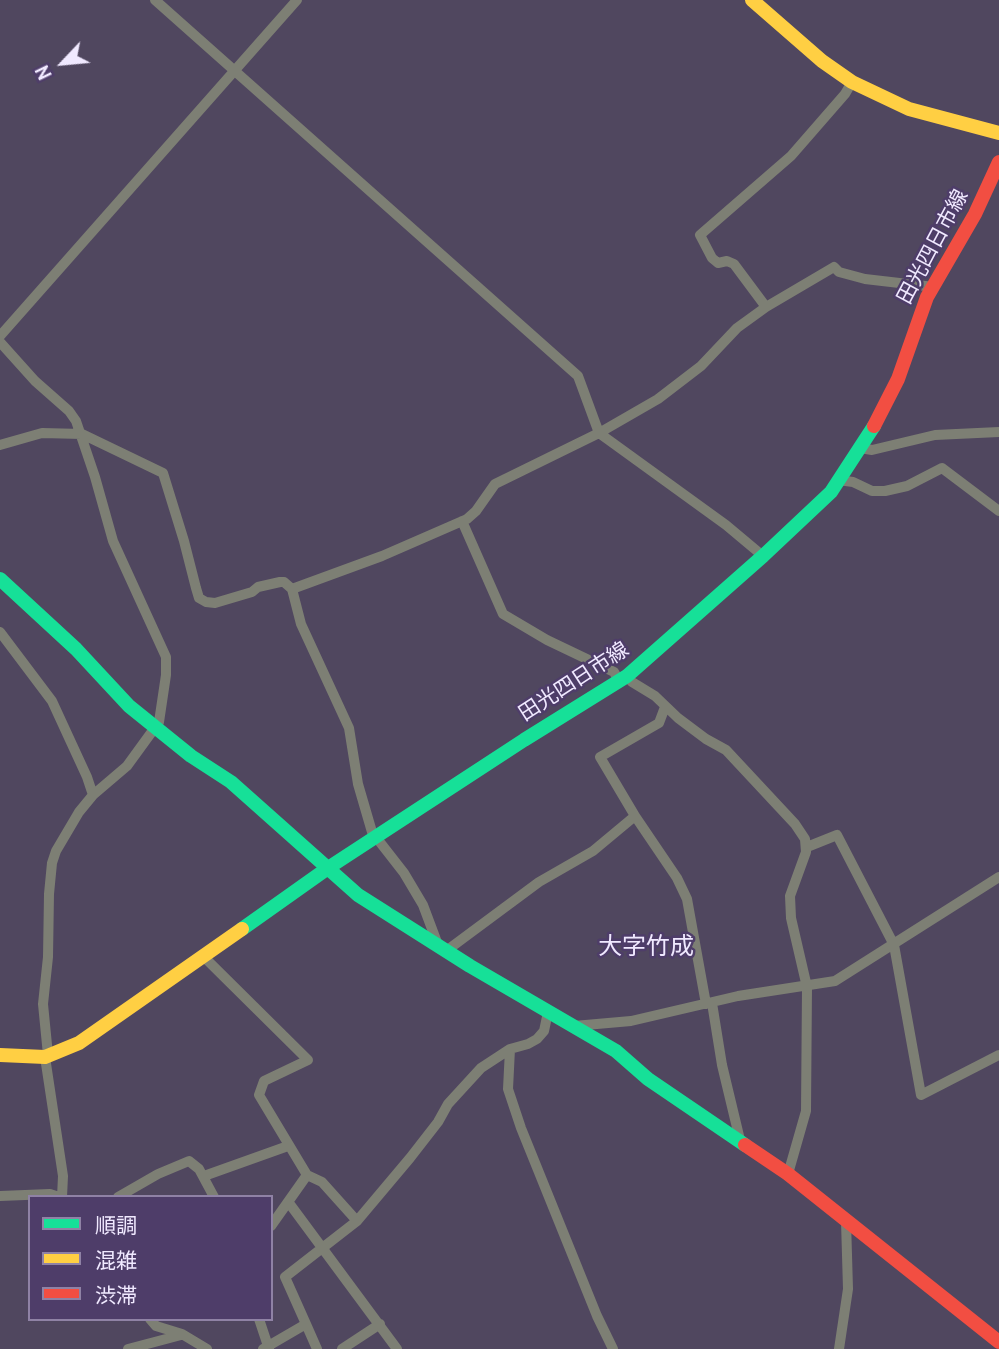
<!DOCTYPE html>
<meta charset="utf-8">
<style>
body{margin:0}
#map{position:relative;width:999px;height:1349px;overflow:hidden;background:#50475f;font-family:Cabin,"Noto Sans JP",sans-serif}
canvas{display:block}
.legend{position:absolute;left:28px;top:1195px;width:245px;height:126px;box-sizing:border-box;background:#4e3d69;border:2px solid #8f82a5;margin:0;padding:9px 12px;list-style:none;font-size:21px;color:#f0e9ff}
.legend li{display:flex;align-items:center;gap:14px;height:35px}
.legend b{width:35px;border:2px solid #8f82a5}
.north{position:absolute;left:28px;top:28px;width:70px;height:70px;-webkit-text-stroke:5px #4e3d69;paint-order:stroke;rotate:244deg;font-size:19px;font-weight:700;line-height:28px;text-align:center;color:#f0e9ff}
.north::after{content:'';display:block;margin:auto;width:24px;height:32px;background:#f0e9ff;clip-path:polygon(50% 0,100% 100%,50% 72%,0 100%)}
</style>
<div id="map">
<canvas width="999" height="1349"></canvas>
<ul class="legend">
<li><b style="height:9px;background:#16e098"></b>順調</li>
<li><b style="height:9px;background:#ffcf43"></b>混雑</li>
<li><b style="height:9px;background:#f24e42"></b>渋滞</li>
</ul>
<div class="north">N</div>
</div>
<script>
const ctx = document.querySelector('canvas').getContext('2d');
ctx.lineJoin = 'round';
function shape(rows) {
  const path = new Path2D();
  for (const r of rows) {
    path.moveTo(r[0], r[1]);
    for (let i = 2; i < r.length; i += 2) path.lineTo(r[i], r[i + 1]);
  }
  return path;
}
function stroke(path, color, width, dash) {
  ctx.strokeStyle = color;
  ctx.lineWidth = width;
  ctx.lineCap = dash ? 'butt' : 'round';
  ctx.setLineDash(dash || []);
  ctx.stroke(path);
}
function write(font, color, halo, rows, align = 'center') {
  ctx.font = font + ' Cabin,"Noto Sans JP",sans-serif';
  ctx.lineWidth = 5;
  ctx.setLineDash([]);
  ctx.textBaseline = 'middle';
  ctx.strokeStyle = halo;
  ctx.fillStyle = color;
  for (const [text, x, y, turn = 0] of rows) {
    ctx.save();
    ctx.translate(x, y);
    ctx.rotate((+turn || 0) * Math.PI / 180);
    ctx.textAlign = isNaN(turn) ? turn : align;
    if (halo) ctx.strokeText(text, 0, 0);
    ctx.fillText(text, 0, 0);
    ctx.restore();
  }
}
const street = shape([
 [155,0,578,376,599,433,726,525,763,556],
 [766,307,734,264,727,261,718,263,712,258,700,235,791,156,845,94,852,82],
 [0,336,297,0],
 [0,342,35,381,69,411,76,421,95,477,113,541,166,657,166,675,159,722,127,766,93,795,79,812,56,851,52,863,49,894,48,957,43,1004,48,1055],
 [0,445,42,433,82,434,163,473,184,541,196,588,199,598,206,602,215,603,252,592,258,587,280,582,284,582,292,589,301,624,349,728,358,784,372,832,404,873,423,905,438,945],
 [860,448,872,450,935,435,999,432],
 [838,480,853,482,872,491,885,491,907,486,942,468,999,511],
 [462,521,503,614,547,640,614,672,619,681],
 [292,589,382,556,467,519,476,511,495,484,599,433,658,399,701,366,737,328,766,307,834,267,839,272,865,279,934,287],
 [0,632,52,701,87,777,93,795],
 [627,676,632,682,655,696,678,718,706,739,726,750,795,824,805,839,806,852,790,896,791,918,807,987,806,1111,788,1174],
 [635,816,677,878,687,899,706,1004],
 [807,847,837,835,894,945,921,1095,999,1055],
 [446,951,539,882,593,851,635,816,600,757,659,723,665,707],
 [203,956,308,1060,264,1081,259,1095,307,1175,271,1226],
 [712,1003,722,1065,740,1140],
 [548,1012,544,1031,537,1039,528,1044,510,1049,508,1089,521,1128,597,1316,613,1349],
 [574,1026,631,1021,738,996,835,981,999,877],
 [45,1057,63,1176,62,1197],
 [307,1175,322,1182,357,1221],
 [204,1176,288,1146],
 [0,1196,50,1194,59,1197],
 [118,1197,158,1174,189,1161,199,1169,214,1197],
 [289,1203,397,1349],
 [150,1319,156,1326,182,1334,207,1349],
 [259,1319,269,1349],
 [306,1324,285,1277,357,1221,410,1158,438,1122,448,1104,481,1068,510,1049],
 [128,1349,181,1335],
 [263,1349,306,1324,317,1349],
 [342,1349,380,1324],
 [839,1349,848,1289,846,1221]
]);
const fast = shape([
 [0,579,76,649,129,706,191,756,231,782,358,895,470,966,616,1051,648,1079,745,1145],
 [242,929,328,868,524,740,627,676,763,556,831,492,874,426]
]);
const slow = shape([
 [752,0,822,61,852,82,909,109,999,133],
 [0,1055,45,1057,79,1043,242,929]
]);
const jam = shape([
 [874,426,898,379,927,297,975,214,999,162],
 [745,1145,788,1174,999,1342]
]);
const streetNames = [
 ["田光四日市線",933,247,-62],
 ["田光四日市線",574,682,-33]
];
const quarterNames = [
 ["大字竹成",646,947]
];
stroke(street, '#7d7f74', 10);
stroke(fast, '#16e098', 14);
stroke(slow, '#ffcf43', 14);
stroke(jam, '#f24e42', 14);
write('21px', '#f0e9ff', '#4e3d69', streetNames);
write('24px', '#f0e9ff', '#4e3d69', quarterNames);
</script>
